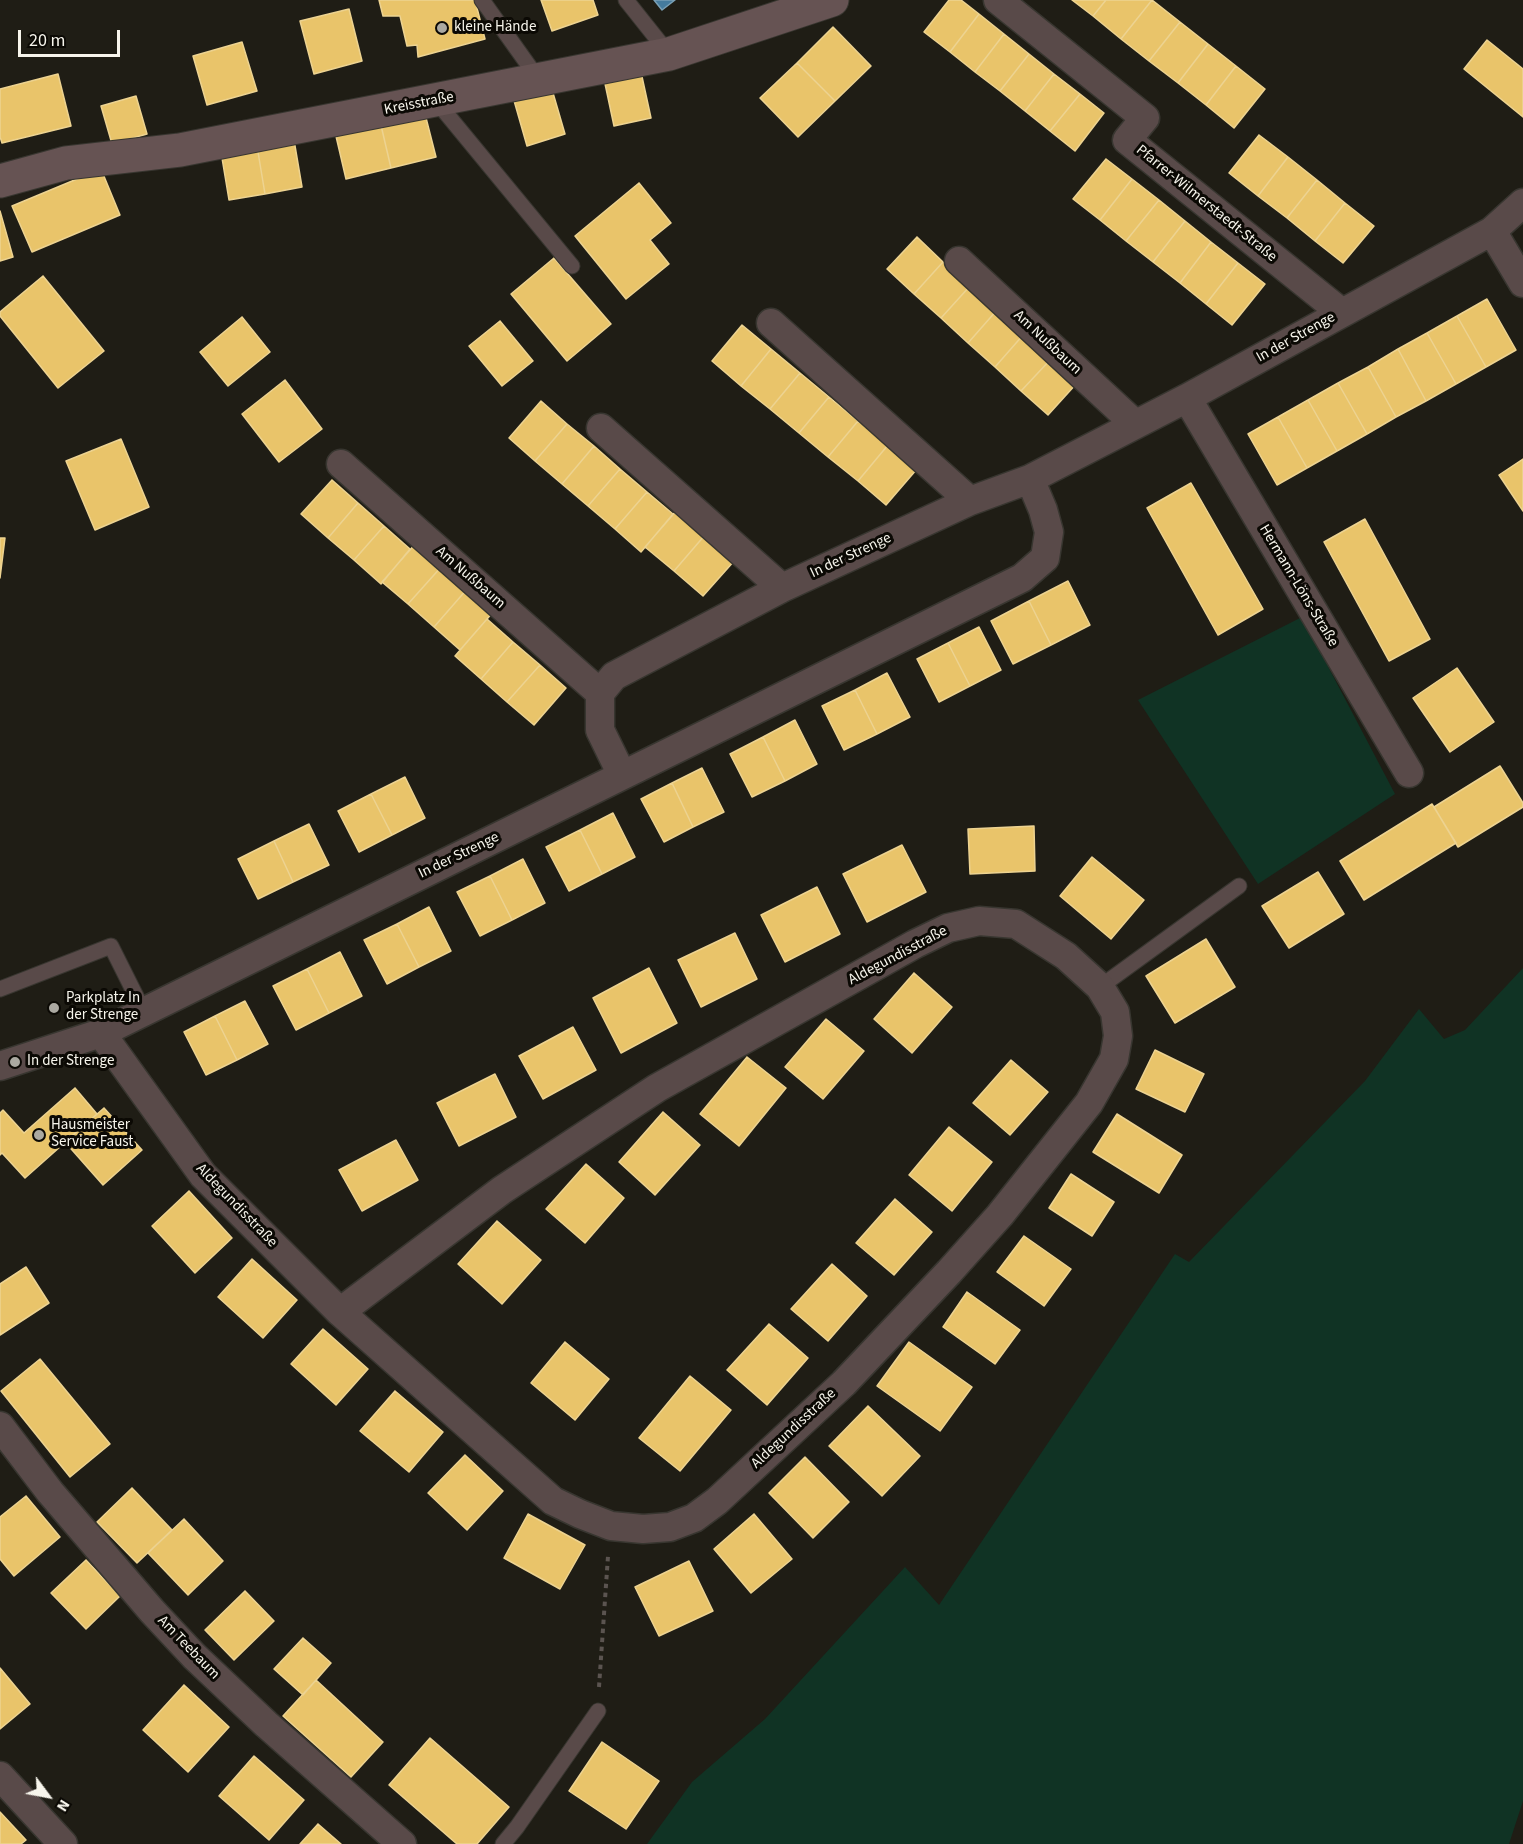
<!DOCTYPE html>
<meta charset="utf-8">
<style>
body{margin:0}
#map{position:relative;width:1523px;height:1844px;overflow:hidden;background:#1f1d15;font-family:"Source Sans 3",sans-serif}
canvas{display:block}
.north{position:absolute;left:18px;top:1766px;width:60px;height:60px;-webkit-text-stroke:4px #0b0904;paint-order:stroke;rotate:122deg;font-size:16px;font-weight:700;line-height:24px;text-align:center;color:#f7f5ec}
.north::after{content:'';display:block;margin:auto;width:21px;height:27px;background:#f7f5ec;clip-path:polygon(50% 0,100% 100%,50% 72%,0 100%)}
.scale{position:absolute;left:18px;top:30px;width:102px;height:27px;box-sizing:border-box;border:3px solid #f7f5ec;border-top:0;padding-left:8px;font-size:18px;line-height:21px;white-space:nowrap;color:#f7f5ec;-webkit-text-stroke:4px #0b0904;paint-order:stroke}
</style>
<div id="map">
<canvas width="1523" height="1844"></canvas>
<div class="north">N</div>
<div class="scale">20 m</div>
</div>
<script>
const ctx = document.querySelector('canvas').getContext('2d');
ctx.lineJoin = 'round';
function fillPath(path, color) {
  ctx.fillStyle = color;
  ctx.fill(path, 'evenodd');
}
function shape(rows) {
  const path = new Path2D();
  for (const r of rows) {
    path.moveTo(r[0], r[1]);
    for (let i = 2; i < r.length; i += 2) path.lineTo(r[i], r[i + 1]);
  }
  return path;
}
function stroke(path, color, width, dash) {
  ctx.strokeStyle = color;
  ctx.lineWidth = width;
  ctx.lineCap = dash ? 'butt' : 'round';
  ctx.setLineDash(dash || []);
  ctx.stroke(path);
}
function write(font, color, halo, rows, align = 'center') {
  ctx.font = font + ' "Source Sans 3",sans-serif';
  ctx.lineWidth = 6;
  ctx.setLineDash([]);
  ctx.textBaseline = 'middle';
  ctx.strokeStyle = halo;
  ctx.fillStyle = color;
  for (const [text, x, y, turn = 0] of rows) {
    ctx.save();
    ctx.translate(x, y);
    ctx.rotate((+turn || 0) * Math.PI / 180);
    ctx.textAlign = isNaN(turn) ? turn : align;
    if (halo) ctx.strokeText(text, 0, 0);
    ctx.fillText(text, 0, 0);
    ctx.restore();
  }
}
const green = shape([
 [1302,617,1395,794,1258,884,1138,700],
 [1523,968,1523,1801,1509,1844,647,1844,692,1782,765,1719,905,1567,939,1605,1175,1254,1189,1262,1365,1081,1419,1009,1444,1039,1465,1030]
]);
const homes = shape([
 [379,0,475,0,485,39,418,57,417,45,407,46,400,16,383,16,379,0],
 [541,0,593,0,598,15,552,31,541,0],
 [949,0,961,0,979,14,950,52,924,32,949,0],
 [1072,0,1106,0,1093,16,1072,0],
 [1106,0,1152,0,1121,39,1093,16,1106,0],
 [1152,0,1180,22,1149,61,1121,39,1152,0],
 [349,9,362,61,314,74,300,21,349,9],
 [979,14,1004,34,975,72,950,52,979,14],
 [1180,22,1208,44,1178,83,1149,61,1180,22],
 [833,27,871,66,835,101,797,63,833,27],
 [1004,34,1029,54,1000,91,975,72,1004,34],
 [1487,40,1523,69,1523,117,1464,69,1487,40],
 [242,42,257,91,207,105,193,56,242,42],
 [1208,44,1236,66,1206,105,1178,83,1208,44],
 [1029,54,1054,74,1025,111,1000,91,1029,54],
 [797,63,835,101,798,137,760,98,797,63],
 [1236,66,1265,89,1234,128,1206,105,1236,66],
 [641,72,651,118,614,126,604,79,641,72],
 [58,74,71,126,2,143,0,137,0,89,58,74],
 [1054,74,1080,94,1050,131,1025,111,1054,74],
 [551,86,565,134,527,146,513,97,551,86],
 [1080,94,1104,113,1075,151,1050,131,1080,94],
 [136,96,147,134,112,144,101,106,136,96],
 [424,110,436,157,391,168,380,121,424,110],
 [380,121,391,168,346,179,335,132,380,121],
 [1259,135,1288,157,1258,196,1229,173,1259,135],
 [294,140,302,187,265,194,257,146,294,140],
 [257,146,265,194,229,200,221,152,257,146],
 [1288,157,1317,180,1287,218,1258,196,1288,157],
 [1106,159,1132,179,1100,220,1073,199,1106,159],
 [101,169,120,215,32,252,12,206,101,169],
 [1132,179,1159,200,1126,241,1100,220,1132,179],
 [1317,180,1345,203,1315,241,1287,218,1317,180],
 [639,183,671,223,650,240,669,264,626,299,575,236,639,183],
 [1159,200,1185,221,1153,262,1126,241,1159,200],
 [1345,203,1374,226,1343,263,1315,241,1345,203],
 [0,211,13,257,0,261,0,211],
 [1185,221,1211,242,1180,283,1153,262,1185,221],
 [917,237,943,262,914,294,887,269,917,237],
 [1211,242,1238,263,1206,304,1180,283,1211,242],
 [554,258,611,324,567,361,511,294,554,258],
 [943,262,970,286,941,318,914,294,943,262],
 [1238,263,1265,284,1232,325,1206,304,1238,263],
 [43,276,104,351,58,388,0,316,0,312,43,276],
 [970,286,997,310,968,343,941,318,970,286],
 [1487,299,1516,350,1486,367,1457,316,1487,299],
 [997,310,1024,334,995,367,968,343,997,310],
 [1457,316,1486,367,1456,384,1427,333,1457,316],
 [242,317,270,352,228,386,200,352,242,317],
 [500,321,533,361,502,386,469,346,500,321],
 [742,325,771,349,741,386,712,361,742,325],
 [1427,333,1456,384,1426,401,1398,349,1427,333],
 [1024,334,1051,359,1021,391,995,367,1024,334],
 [771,349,800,373,770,409,741,386,771,349],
 [1398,349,1426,401,1396,417,1368,367,1398,349],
 [1051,359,1077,383,1048,415,1021,391,1051,359],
 [1368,367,1396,417,1367,434,1338,383,1368,367],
 [800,373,829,397,799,433,770,409,800,373],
 [285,380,322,429,279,462,242,414,285,380],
 [1338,383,1367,434,1337,451,1308,400,1338,383],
 [829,397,858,421,828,457,799,433,829,397],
 [1308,400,1337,451,1307,468,1278,417,1308,400],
 [541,401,567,424,535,461,509,438,541,401],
 [1278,417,1307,468,1277,485,1248,434,1278,417],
 [858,421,888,445,858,481,828,457,858,421],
 [567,424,594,446,562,484,535,461,567,424],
 [121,439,149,507,95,530,66,461,121,439],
 [888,445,917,469,886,505,858,481,888,445],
 [594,446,620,469,588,506,562,484,594,446],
 [1523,459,1523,511,1499,475,1523,459],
 [620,469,647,492,615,529,588,506,620,469],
 [332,480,358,503,328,538,301,514,332,480],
 [1191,483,1263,609,1218,635,1147,508,1191,483],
 [647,492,673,514,641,552,615,529,647,492],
 [358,503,384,526,354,560,328,538,358,503],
 [677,510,705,535,674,571,645,547,677,510],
 [1365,519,1430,639,1389,661,1324,542,1365,519],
 [384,526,410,549,381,584,354,560,384,526],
 [705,535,735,560,703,596,674,571,705,535],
 [0,538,5,538,0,578,0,538],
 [416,543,442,566,408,604,382,582,416,543],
 [442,566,468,588,434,627,408,604,442,566],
 [1068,581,1090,625,1051,645,1029,601,1068,581],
 [468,588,494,611,460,650,434,627,468,588],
 [1029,601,1051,645,1013,664,991,621,1029,601],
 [487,619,513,642,481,679,455,656,487,619],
 [979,627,1001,670,970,686,948,643,979,627],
 [513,642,540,665,507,702,481,679,513,642],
 [948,643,970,686,939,702,917,659,948,643],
 [540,665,566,688,534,725,507,702,540,665],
 [1457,668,1494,722,1450,752,1413,698,1457,668],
 [887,673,910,717,877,734,855,690,887,673],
 [855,690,877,734,844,750,822,706,855,690],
 [795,720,817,764,785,781,763,737,795,720],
 [763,737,785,781,752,797,730,754,763,737],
 [1500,766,1523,803,1523,807,1458,847,1434,807,1500,766],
 [702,768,724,812,693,827,672,783,702,768],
 [405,777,425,818,392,835,371,794,405,777],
 [672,783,693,827,664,842,641,799,672,783],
 [371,794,392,835,359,852,338,811,371,794],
 [1432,804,1456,843,1364,900,1340,861,1432,804],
 [613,813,635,857,602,874,580,830,613,813],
 [309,824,329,865,293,882,274,841,309,824],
 [1034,826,1035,871,970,874,968,829,1034,826],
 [580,830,602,874,569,891,546,847,580,830],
 [274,841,293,882,258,899,238,859,274,841],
 [902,845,926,892,867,922,843,874,902,845],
 [1092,857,1144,900,1111,939,1060,896,1092,857],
 [523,859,545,903,512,920,490,876,523,859],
 [1318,872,1344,914,1289,948,1262,906,1318,872],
 [490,876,512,920,480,936,457,892,490,876],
 [817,887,840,934,785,962,761,915,817,887],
 [429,907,451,951,419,967,397,924,429,907],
 [397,924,419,967,387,984,364,940,397,924],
 [735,933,757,979,701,1007,678,960,735,933],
 [1206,939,1235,987,1175,1023,1146,976,1206,939],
 [340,952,362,996,329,1013,307,969,340,952],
 [649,968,677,1023,621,1053,593,998,649,968],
 [307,969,329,1013,296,1030,273,986,307,969],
 [914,973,952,1007,912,1053,874,1019,914,973],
 [245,1001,268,1044,237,1060,215,1016,245,1001],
 [215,1016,237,1060,206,1075,184,1032,215,1016],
 [826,1019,864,1051,823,1099,785,1067,826,1019],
 [573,1027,596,1070,543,1099,519,1056,573,1027],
 [1155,1050,1204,1074,1185,1112,1136,1089,1155,1050],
 [747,1057,786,1088,739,1146,700,1114,747,1057],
 [1011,1060,1048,1092,1010,1135,973,1103,1011,1060],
 [495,1074,516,1117,459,1146,437,1103,495,1074],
 [75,1088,97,1114,25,1178,2,1153,0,1155,0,1113,3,1110,24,1133,75,1088],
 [104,1108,142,1150,103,1185,65,1142,104,1108],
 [663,1112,700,1145,655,1195,619,1162,663,1112],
 [1117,1114,1182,1155,1159,1193,1093,1152,1117,1114],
 [949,1127,992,1162,952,1211,909,1175,949,1127],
 [396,1140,418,1180,362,1211,339,1170,396,1140],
 [586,1164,624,1198,585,1243,546,1209,586,1164],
 [1071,1174,1114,1202,1092,1236,1049,1208,1071,1174],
 [189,1191,232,1238,195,1273,152,1226,189,1191],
 [895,1199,932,1232,894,1275,856,1243,895,1199],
 [497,1221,541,1260,502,1304,458,1264,497,1221],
 [1024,1236,1071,1269,1044,1306,997,1272,1024,1236],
 [252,1259,297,1300,263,1338,218,1297,252,1259],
 [832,1264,867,1296,828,1341,791,1309,832,1264],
 [26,1267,49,1303,0,1335,0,1284,26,1267],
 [967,1292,1020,1330,995,1364,943,1327,967,1292],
 [769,1324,808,1358,767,1405,727,1370,769,1324],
 [323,1329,368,1369,336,1405,291,1364,323,1329],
 [565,1342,609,1379,575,1420,531,1383,565,1342],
 [909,1342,972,1387,940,1431,877,1386,909,1342],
 [40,1359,110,1444,70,1477,1,1391,40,1359],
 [690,1376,731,1410,680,1471,639,1438,690,1376],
 [395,1391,443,1432,409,1472,360,1431,395,1391],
 [868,1406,920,1456,882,1496,829,1446,868,1406],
 [465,1455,503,1491,467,1530,428,1493,465,1455],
 [805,1457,849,1502,813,1538,769,1493,805,1457],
 [132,1488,172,1530,137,1563,97,1522,132,1488],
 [26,1496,60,1537,14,1576,0,1559,0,1517,26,1496],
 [528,1514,585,1545,560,1589,504,1558,528,1514],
 [754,1514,792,1559,751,1593,714,1549,754,1514],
 [184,1519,223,1561,188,1595,148,1553,184,1519],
 [86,1560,120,1596,86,1629,51,1593,86,1560],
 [689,1561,713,1611,659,1636,635,1587,689,1561],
 [245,1591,274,1621,234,1660,205,1630,245,1591],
 [303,1638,331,1663,303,1695,274,1669,303,1638],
 [0,1668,30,1704,0,1729,0,1668],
 [316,1680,383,1742,351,1777,283,1716,316,1680],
 [184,1685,229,1727,188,1772,143,1730,184,1685],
 [430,1738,509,1807,477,1844,457,1844,389,1785,430,1738],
 [602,1742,659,1781,626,1829,569,1791,602,1742],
 [254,1756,304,1800,269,1840,219,1796,254,1756],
 [0,1812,26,1840,21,1844,0,1844,0,1812],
 [318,1824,341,1844,300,1844,318,1824]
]);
const public = shape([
 [654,0,675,0,662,10,654,0]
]);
const path = shape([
 [599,1687,608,1556]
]);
const lane = shape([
 [482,0,539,80],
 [626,0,669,54],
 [436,101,572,266],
 [1100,987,1239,886],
 [0,989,111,946,144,1012],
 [503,1844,517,1827,598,1711]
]);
const street = shape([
 [998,0,1145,118,1127,140,1342,313],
 [1492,231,1523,283],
 [959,261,1135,424],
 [771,323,970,501],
 [1187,398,1409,773],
 [601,428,782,588],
 [341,464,600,693],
 [622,775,600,730,600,693,614,676,782,588,970,501,1030,479,1187,398,1492,231,1523,203],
 [101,1033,203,1175,340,1312,553,1501,580,1514,611,1526,643,1529,670,1527,694,1518,717,1501,844,1383,949,1272,1000,1215,1089,1103,1114,1059,1118,1036,1115,1012,1100,987,1066,956,1016,924,979,921,948,928,915,944,657,1088,502,1190,340,1312],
 [0,1066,101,1033,1022,578,1045,558,1049,532,1043,510,1030,479],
 [0,1426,50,1492,152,1611,194,1656,266,1724,402,1844],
 [0,1776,63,1844]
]);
const secondary = shape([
 [0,181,66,163,180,150,669,54,832,0]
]);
const markers = [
 [442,28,6,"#aba9a1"],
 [54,1008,6,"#aba9a1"],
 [15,1062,6,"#aba9a1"],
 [39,1135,6,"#aba9a1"]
];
const poiNames = [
 ["kleine Hände",454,28],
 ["Parkplatz In",66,999],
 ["der Strenge",66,1016],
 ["In der Strenge",27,1062],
 ["Hausmeister",51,1126],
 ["Service Faust",51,1143]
];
const streetNames = [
 ["Kreisstraße",419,104,-11],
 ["Pfarrer-Wilmerstaedt-Straße",1206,204,39],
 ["In der Strenge",1296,338,-29],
 ["Am Nußbaum",1047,343,43],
 ["In der Strenge",851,556,-25],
 ["Am Nußbaum",470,578,41],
 ["Hermann-Löns-Straße",1298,586,59],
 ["In der Strenge",459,856,-26],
 ["Aldegundisstraße",898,956,-28],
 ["Aldegundisstraße",236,1206,46],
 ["Aldegundisstraße",794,1429,-43],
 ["Am Teebaum",188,1648,46]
];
fillPath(green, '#103324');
fillPath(homes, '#e9c46a');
stroke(homes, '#edd391', 1.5);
fillPath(public, '#457b9d');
stroke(public, '#7aa0b5', 1.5);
stroke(lane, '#383630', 17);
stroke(street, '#383630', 31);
stroke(secondary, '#383630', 35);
stroke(path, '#5b5450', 4, [4.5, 4.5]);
stroke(lane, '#594a49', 15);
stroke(street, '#594a49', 28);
stroke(secondary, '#665353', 33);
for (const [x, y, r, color] of markers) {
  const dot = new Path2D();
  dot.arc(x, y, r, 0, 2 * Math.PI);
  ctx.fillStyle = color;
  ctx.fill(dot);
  stroke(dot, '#0b0904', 2);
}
write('15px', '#f7f5ec', '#0b0904', poiNames, 'left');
write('15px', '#f7f5ec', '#0b0904', streetNames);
</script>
